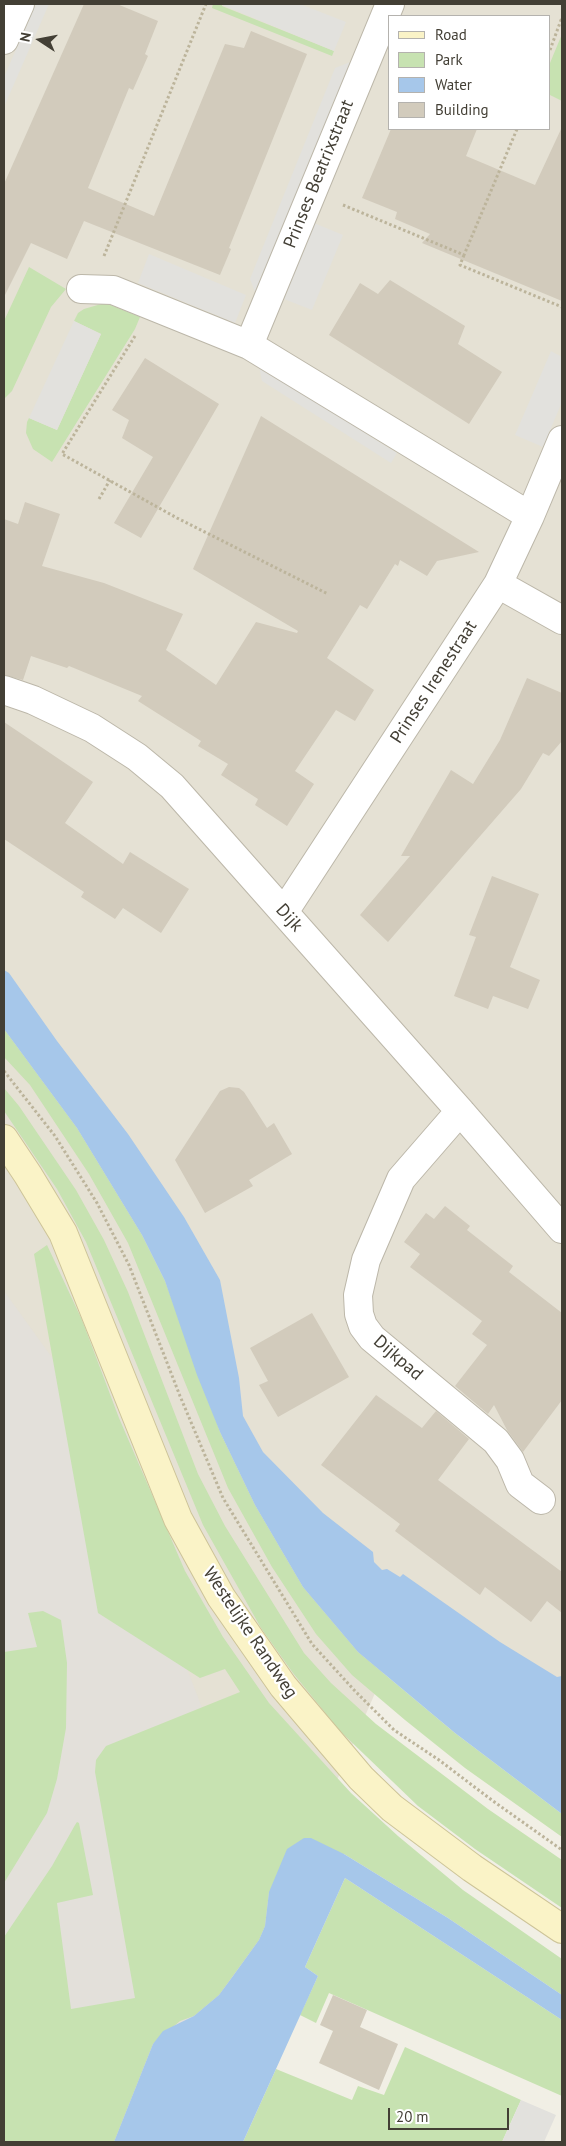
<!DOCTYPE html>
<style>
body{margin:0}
#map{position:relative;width:566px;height:2146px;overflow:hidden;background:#f1efe5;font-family:"PT Sans",sans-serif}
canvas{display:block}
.frame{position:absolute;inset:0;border:5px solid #433f35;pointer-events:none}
.legend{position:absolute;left:388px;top:15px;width:162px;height:115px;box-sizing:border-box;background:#fff;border:1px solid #b4b2ae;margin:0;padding:6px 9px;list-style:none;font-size:15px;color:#433f35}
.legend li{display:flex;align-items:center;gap:10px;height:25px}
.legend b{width:25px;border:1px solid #b4b2ae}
.north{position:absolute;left:15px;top:15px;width:50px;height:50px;-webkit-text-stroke:4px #fff;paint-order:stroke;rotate:281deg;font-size:14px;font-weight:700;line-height:20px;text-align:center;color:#433f35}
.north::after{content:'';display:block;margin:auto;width:18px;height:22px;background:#433f35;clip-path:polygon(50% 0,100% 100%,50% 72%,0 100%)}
.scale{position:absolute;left:388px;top:2108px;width:121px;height:22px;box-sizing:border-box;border:2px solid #433f35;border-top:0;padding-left:6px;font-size:15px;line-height:18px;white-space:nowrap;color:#433f35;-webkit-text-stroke:4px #fff;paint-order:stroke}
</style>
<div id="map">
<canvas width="566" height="2146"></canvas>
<div class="frame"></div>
<ul class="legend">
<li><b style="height:6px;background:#faf3c7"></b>Road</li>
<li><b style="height:14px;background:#c7e2b1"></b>Park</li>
<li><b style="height:14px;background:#a6c7ea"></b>Water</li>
<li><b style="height:14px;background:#d2cbbc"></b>Building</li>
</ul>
<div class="north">N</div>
<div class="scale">20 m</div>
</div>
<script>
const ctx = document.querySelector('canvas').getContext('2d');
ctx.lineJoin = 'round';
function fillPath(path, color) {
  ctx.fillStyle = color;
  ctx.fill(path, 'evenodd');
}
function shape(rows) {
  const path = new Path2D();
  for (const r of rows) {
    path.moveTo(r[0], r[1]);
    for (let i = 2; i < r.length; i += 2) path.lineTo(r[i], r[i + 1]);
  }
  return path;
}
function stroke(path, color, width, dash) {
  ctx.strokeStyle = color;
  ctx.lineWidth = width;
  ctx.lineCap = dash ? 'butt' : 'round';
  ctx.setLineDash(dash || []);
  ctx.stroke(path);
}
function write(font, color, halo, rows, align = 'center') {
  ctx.font = font + ' "PT Sans",sans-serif';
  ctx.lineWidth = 4.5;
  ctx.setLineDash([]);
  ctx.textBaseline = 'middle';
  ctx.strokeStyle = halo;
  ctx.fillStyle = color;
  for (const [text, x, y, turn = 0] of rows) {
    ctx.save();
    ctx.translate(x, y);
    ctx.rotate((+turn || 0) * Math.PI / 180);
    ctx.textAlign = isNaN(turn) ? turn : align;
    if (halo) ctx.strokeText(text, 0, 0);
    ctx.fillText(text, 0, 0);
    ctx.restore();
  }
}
const residential = shape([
 [4,4,562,4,562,1717,410,1613,179,2142,4,2142],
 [390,16,550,16,550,129,390,129]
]);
const industrial = shape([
 [4,1291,84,1402,209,1726,212,2142,4,2142]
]);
const green = shape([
 [213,4,222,4,222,6,334,51,332,56,212,8],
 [562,34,562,101,550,95,550,63],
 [29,267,66,289,51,307,12,391,4,399,4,321],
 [101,304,108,304,140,317,135,329,52,462,33,449,26,433,27,422,29,418,57,430,101,334,74,321,78,313,84,309],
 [4,1029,77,1128,142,1235,165,1281,220,1432,255,1505,303,1587,358,1652,455,1733,562,1814,562,1837,465,1768,405,1720,352,1675,316,1634,272,1567,228,1488,128,1243,89,1174,30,1085,4,1057],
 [4,1088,19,1106,76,1190,104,1240,128,1292,198,1474,225,1526,304,1653,331,1683,376,1724,488,1809,562,1860,562,1908,475,1849,418,1806,340,1731,293,1673,261,1628,203,1525,86,1242,57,1189,4,1111],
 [47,1245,82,1320,119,1418,185,1571,223,1637,269,1703,351,1793,398,1836,463,1890,562,1959,562,1995,448,1918,344,1854,269,1892,265,1926,259,1940,219,1995,194,2016,180,2021,153,2044,114,2142,4,2142,4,1937,52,1866,75,1825,77,1822,79,1823,93,1895,57,1903,71,2009,135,1998,95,1772,96,1760,106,1746,240,1692,225,1669,200,1678,98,1613,34,1254],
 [43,1611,61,1620,67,1663,66,1728,57,1779,47,1813,4,1883,4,1652,37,1647,28,1613],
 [345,1878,562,2020,562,2096,329,1993,316,2023,300,2015,318,1976,305,1967],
 [405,2047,521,2100,502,2142,243,2142,276,2069,352,2100,358,2086,384,2095]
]);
const parking = shape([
 [36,4,49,4,4,107,4,77],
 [222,4,300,4,346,22,334,51,222,5],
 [350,62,256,295,250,279,335,68],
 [314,223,343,235,312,310,284,299],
 [149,254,246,295,235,323,138,283],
 [74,321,101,334,57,430,29,418],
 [551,351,562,357,562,402,543,447,515,435],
 [259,366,397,453,391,463,262,381],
 [521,2100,556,2115,544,2142,502,2142]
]);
const water = shape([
 [4,970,9,973,57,1041,128,1134,184,1217,220,1280,239,1378,243,1416,263,1452,323,1513,373,1552,374,1562,382,1570,387,1569,400,1577,403,1574,500,1642,557,1677,562,1676,562,1814,455,1733,358,1652,303,1587,255,1505,220,1432,197,1375,165,1281,142,1235,77,1128,4,1029],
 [304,1838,311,1838,344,1854,448,1918,562,1995,562,2020,345,1878,305,1967,318,1976,243,2142,114,2142,153,2044,163,2031,194,2016,219,1995,233,1976,259,1940,265,1926,269,1892,287,1849]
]);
const building = shape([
 [84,4,117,4,158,21,145,54,148,56,133,90,129,88,88,188,154,216,225,44,244,48,251,31,307,54,229,248,231,249,220,275,84,221,67,259,31,243,4,297,4,184],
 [562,127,562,301,422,243,430,234,395,219,397,212,362,198,391,129,477,129,466,156,535,185],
 [390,280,465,326,458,344,502,372,469,424,329,335,360,283,378,294],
 [145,358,219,404,141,538,114,523,153,457,122,438,129,420,112,410],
 [261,416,479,552,437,561,427,576,400,560,398,566,395,564,367,609,360,605,327,658,374,690,355,721,336,710,295,771,314,784,287,826,255,805,258,799,221,775,228,764,198,746,201,741,138,701,142,696,69,666,67,668,31,656,23,680,4,675,4,519,18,524,25,502,60,514,42,566,104,583,183,614,166,650,216,685,256,622,297,633,298,631,193,569],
 [527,678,562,693,562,741,549,756,543,753,521,789,388,942,360,915,410,856,401,856,451,770,473,784,500,740],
 [4,722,93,782,65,823,123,864,130,852,189,889,161,933,123,908,115,919,81,897,84,892,4,839],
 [492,876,539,894,510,967,540,980,528,1009,493,996,488,1009,454,996,476,937,469,935],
 [229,1087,239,1088,244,1092,267,1128,274,1123,292,1154,249,1180,253,1186,205,1213,175,1160,220,1091],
 [445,1206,470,1226,467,1230,513,1266,509,1272,562,1313,562,1400,523,1452,507,1430,494,1405,488,1414,455,1386,487,1345,472,1334,482,1321,410,1267,420,1254,404,1242,426,1213,434,1219],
 [312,1313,349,1377,278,1417,259,1385,268,1381,250,1348],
 [376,1395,422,1428,436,1411,469,1439,438,1480,562,1572,562,1613,547,1601,531,1622,485,1587,480,1595,395,1531,400,1524,321,1465],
 [333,1995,367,2010,360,2027,398,2044,379,2090,319,2063,333,2031,320,2025]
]);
const path = shape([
 [550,50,561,20,562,21],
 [343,205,464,255,517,129],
 [464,255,460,265,562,307],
 [104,256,206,4],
 [135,336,62,454,177,518,328,594],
 [99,499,110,480],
 [4,1071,55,1136,97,1203,129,1265,180,1396,223,1498,312,1644,355,1691,394,1730,439,1760,493,1801,562,1850]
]);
const street = shape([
 [4,40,20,4],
 [81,289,113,290,249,345,530,516],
 [249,345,390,4],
 [498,584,562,620],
 [4,690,33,700,92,728,137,757,172,786,460,1111,562,1229],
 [284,912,498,584,530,516,562,440],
 [460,1111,401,1179,366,1260,358,1295,359,1314,363,1326,372,1338,496,1441,510,1460,520,1484,541,1500]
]);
const secondary = shape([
 [4,1139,28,1175,63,1233,178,1519,221,1597,283,1686,361,1778,392,1808,472,1868,562,1929]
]);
const streetNames = [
 ["Prinses Beatrixstraat",319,174,-68],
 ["Prinses Irenestraat",434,682,-57],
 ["Dijk",289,918,48],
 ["Dijkpad",398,1358,41],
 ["Westelijke Randweg",250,1633,56]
];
fillPath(residential, '#e5e1d4');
fillPath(industrial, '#e3e0da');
fillPath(green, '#c7e2b1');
fillPath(parking, '#e2e1dd');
fillPath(water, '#a6c7ea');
fillPath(building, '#d2cbbc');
stroke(street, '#bcb7a9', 30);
stroke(secondary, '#cdc498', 30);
stroke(path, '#bcb49b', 3, [2.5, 2.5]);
stroke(street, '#fff', 28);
stroke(secondary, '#faf3c7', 28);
write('18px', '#433f35', '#fff', streetNames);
</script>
